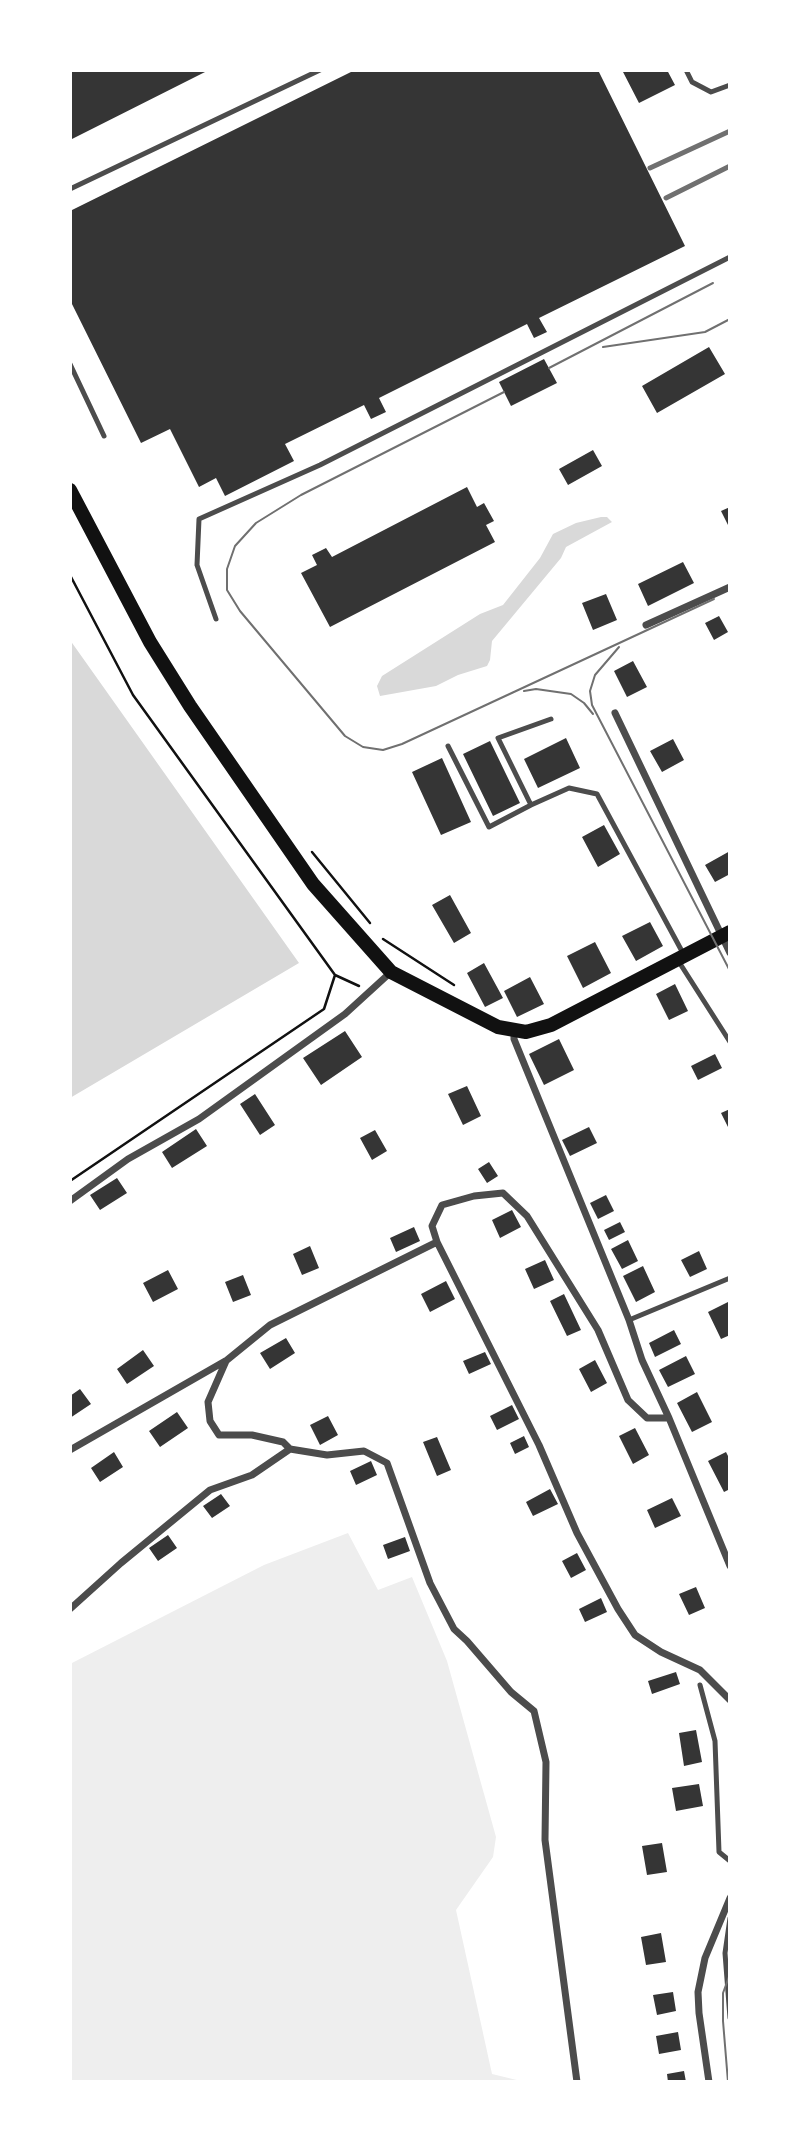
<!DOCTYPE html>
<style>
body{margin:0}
#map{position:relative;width:800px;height:2152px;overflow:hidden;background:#fff;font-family:"Golos Text",sans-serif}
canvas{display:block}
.frame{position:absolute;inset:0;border:72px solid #fff;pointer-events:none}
</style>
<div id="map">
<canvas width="800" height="2152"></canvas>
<div class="frame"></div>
</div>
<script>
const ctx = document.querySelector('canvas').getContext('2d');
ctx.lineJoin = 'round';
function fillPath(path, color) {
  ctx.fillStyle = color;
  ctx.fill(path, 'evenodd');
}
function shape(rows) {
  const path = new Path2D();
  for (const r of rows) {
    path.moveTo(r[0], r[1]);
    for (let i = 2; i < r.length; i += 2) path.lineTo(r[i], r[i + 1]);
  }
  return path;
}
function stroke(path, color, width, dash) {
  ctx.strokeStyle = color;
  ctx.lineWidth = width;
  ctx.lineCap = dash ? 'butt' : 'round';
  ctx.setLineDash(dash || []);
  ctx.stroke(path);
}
const green = shape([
 [348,1533,378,1590,412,1577,447,1661,496,1837,493,1857,456,1910,492,2074,525,2082,70,2082,70,1664,264,1565]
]);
const water = shape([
 [601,517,607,517,612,522,566,547,561,558,492,641,490,660,487,666,458,675,436,686,380,696,377,686,382,676,480,614,503,605,540,558,553,534,576,523],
 [70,640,299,963,70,1098]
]);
const building = shape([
 [70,70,209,70,70,140],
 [355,70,598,70,685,246,539,318,547,332,534,338,527,324,379,398,386,412,371,419,364,405,285,444,294,461,225,496,216,478,199,487,170,429,141,443,70,300,70,211],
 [622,70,667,70,675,85,639,103],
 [709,347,725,374,657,413,642,386],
 [544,359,557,383,511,406,499,382],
 [593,450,602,466,568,485,559,469],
 [467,487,477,507,484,503,494,521,486,525,495,542,330,627,301,573,317,565,312,555,326,548,332,557],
 [730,507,730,529,721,511],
 [683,562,694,583,648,606,638,584],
 [606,594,617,620,593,630,582,603],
 [719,616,728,632,714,640,705,623],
 [633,661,647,687,627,697,614,671],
 [566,738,580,768,538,788,524,759],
 [673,739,684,760,662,772,650,751],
 [490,741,520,803,493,816,463,754],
 [442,758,471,822,441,835,412,772],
 [604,825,620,854,598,867,582,837],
 [730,851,730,874,715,882,705,865],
 [450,895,471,933,454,943,432,905],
 [650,922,663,946,636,961,622,936],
 [595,942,611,973,583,988,567,956],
 [484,963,503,998,485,1007,467,973],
 [530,977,544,1004,517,1017,504,991],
 [675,984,688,1011,669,1020,656,994],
 [345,1031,362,1057,321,1085,303,1058],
 [559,1039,574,1070,544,1085,529,1054],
 [715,1054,722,1068,698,1080,691,1066],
 [467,1086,481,1116,463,1125,448,1094],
 [255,1094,275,1125,260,1135,240,1104],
 [730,1109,730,1126,728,1127,721,1113],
 [589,1127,597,1143,570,1156,562,1140],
 [196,1129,207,1146,172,1168,162,1152],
 [375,1130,387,1151,372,1160,360,1138],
 [489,1162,498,1176,487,1183,478,1169],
 [117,1178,127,1193,100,1210,90,1195],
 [606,1195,614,1211,598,1219,590,1203],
 [512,1210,521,1227,500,1238,492,1220],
 [620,1222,625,1232,609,1240,604,1230],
 [414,1227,420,1241,396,1252,390,1238],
 [628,1240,638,1261,622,1269,611,1249],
 [310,1246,319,1268,302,1275,293,1254],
 [699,1251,707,1269,690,1277,681,1260],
 [545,1260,554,1280,534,1289,525,1269],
 [643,1266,655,1292,636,1302,623,1276],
 [168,1270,178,1289,153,1302,143,1283],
 [243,1275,251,1295,233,1302,225,1282],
 [446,1281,455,1299,430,1312,421,1294],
 [564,1294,581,1330,567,1336,550,1301],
 [728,1302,730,1306,730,1335,721,1339,708,1312],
 [674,1330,681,1344,655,1357,649,1343],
 [286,1338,295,1353,270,1369,260,1353],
 [143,1350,154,1366,127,1384,117,1369],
 [485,1352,491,1364,469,1374,463,1361],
 [686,1356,695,1374,668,1387,659,1370],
 [595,1360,607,1383,591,1392,579,1369],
 [80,1389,91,1404,70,1418,70,1396],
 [697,1392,712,1422,692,1432,677,1403],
 [512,1405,519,1419,497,1430,490,1416],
 [177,1412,188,1428,160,1447,149,1431],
 [328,1416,338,1435,320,1445,310,1425],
 [635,1428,649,1455,633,1464,619,1436],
 [524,1436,529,1447,515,1454,510,1443],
 [437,1437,451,1470,437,1476,423,1442],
 [114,1452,123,1467,100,1482,91,1468],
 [726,1452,730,1460,730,1489,724,1492,708,1461],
 [371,1461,377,1475,356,1485,350,1471],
 [550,1489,558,1504,533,1516,526,1502],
 [221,1494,230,1506,212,1518,203,1506],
 [672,1498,681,1516,655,1528,647,1510],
 [168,1535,177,1548,158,1561,149,1548],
 [405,1537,410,1551,388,1559,383,1545],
 [577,1553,586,1570,571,1578,562,1561],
 [696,1587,705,1608,689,1615,679,1594],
 [601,1598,607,1612,585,1622,579,1609],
 [676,1672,680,1684,652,1694,648,1681],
 [696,1730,702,1762,684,1766,679,1733],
 [699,1784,703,1806,676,1811,672,1788],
 [662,1843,667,1872,647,1875,642,1846],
 [661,1933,666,1962,646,1965,641,1937],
 [673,1992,676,2011,657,2015,653,1995],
 [678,2032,681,2050,659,2054,656,2036],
 [684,2071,686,2082,668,2082,667,2074]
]);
const path = shape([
 [70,575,133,695,335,975,359,986],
 [312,852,370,923],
 [383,939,454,985],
 [70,1181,324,1009,335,975]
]);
const service = shape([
 [686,70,692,82,711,92,730,85],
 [70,189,320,70],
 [70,364,104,436],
 [216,619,197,565,199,519,320,465,730,257],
 [551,719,498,738,531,805,569,788,597,794,684,955],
 [448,746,489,827,531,805],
 [679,962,730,1042],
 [629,1320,730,1278],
 [700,1685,715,1741,719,1852,730,1861],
 [730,1918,725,1953,730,2018]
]);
const minor = shape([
 [646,625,730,587],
 [615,713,730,953],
 [514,1030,514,1039,629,1320,642,1360,669,1418],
 [70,1201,128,1159,199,1119,345,1014,391,972],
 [437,1242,539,1445,577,1533,618,1609,635,1635,661,1652,700,1670,730,1700],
 [226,1361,208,1402,210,1421,219,1435,252,1435,283,1442,290,1449,327,1455,364,1451,387,1463,430,1583,454,1629,467,1641,511,1692,534,1711,546,1762,545,1840,577,2082],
 [70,1450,227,1360,270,1325,437,1242,432,1226,442,1205,474,1196,503,1193,527,1216,598,1330,628,1400,647,1418,669,1418,730,1566],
 [70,1609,121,1563,210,1490,252,1475,290,1449],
 [709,2082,699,2013,698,1992,705,1958,730,1898]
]);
const secondary = shape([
 [70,490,150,642,190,706,313,884,391,972,498,1027,526,1032,551,1025,730,932]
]);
const tram = shape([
 [603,347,705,332,730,319],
 [549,368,713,283],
 [504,392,301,495,256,523,235,546,227,569,227,590,240,611,345,736,363,747,383,750,402,744,714,599],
 [619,647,595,675,590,691,592,705,730,971],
 [524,691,536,689,571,694,584,703,593,714],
 [728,2082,723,2021,723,1993,730,1974]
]);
const rail = shape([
 [650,168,730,131],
 [666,198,730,166]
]);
fillPath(green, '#eee');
fillPath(water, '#d9d9d9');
fillPath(building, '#353535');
stroke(path, '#111', 2.5);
stroke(service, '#4c4c4c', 5);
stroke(minor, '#4c4c4c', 7);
stroke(secondary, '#111', 14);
stroke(tram, '#707070', 2);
stroke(rail, '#707070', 5);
</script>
